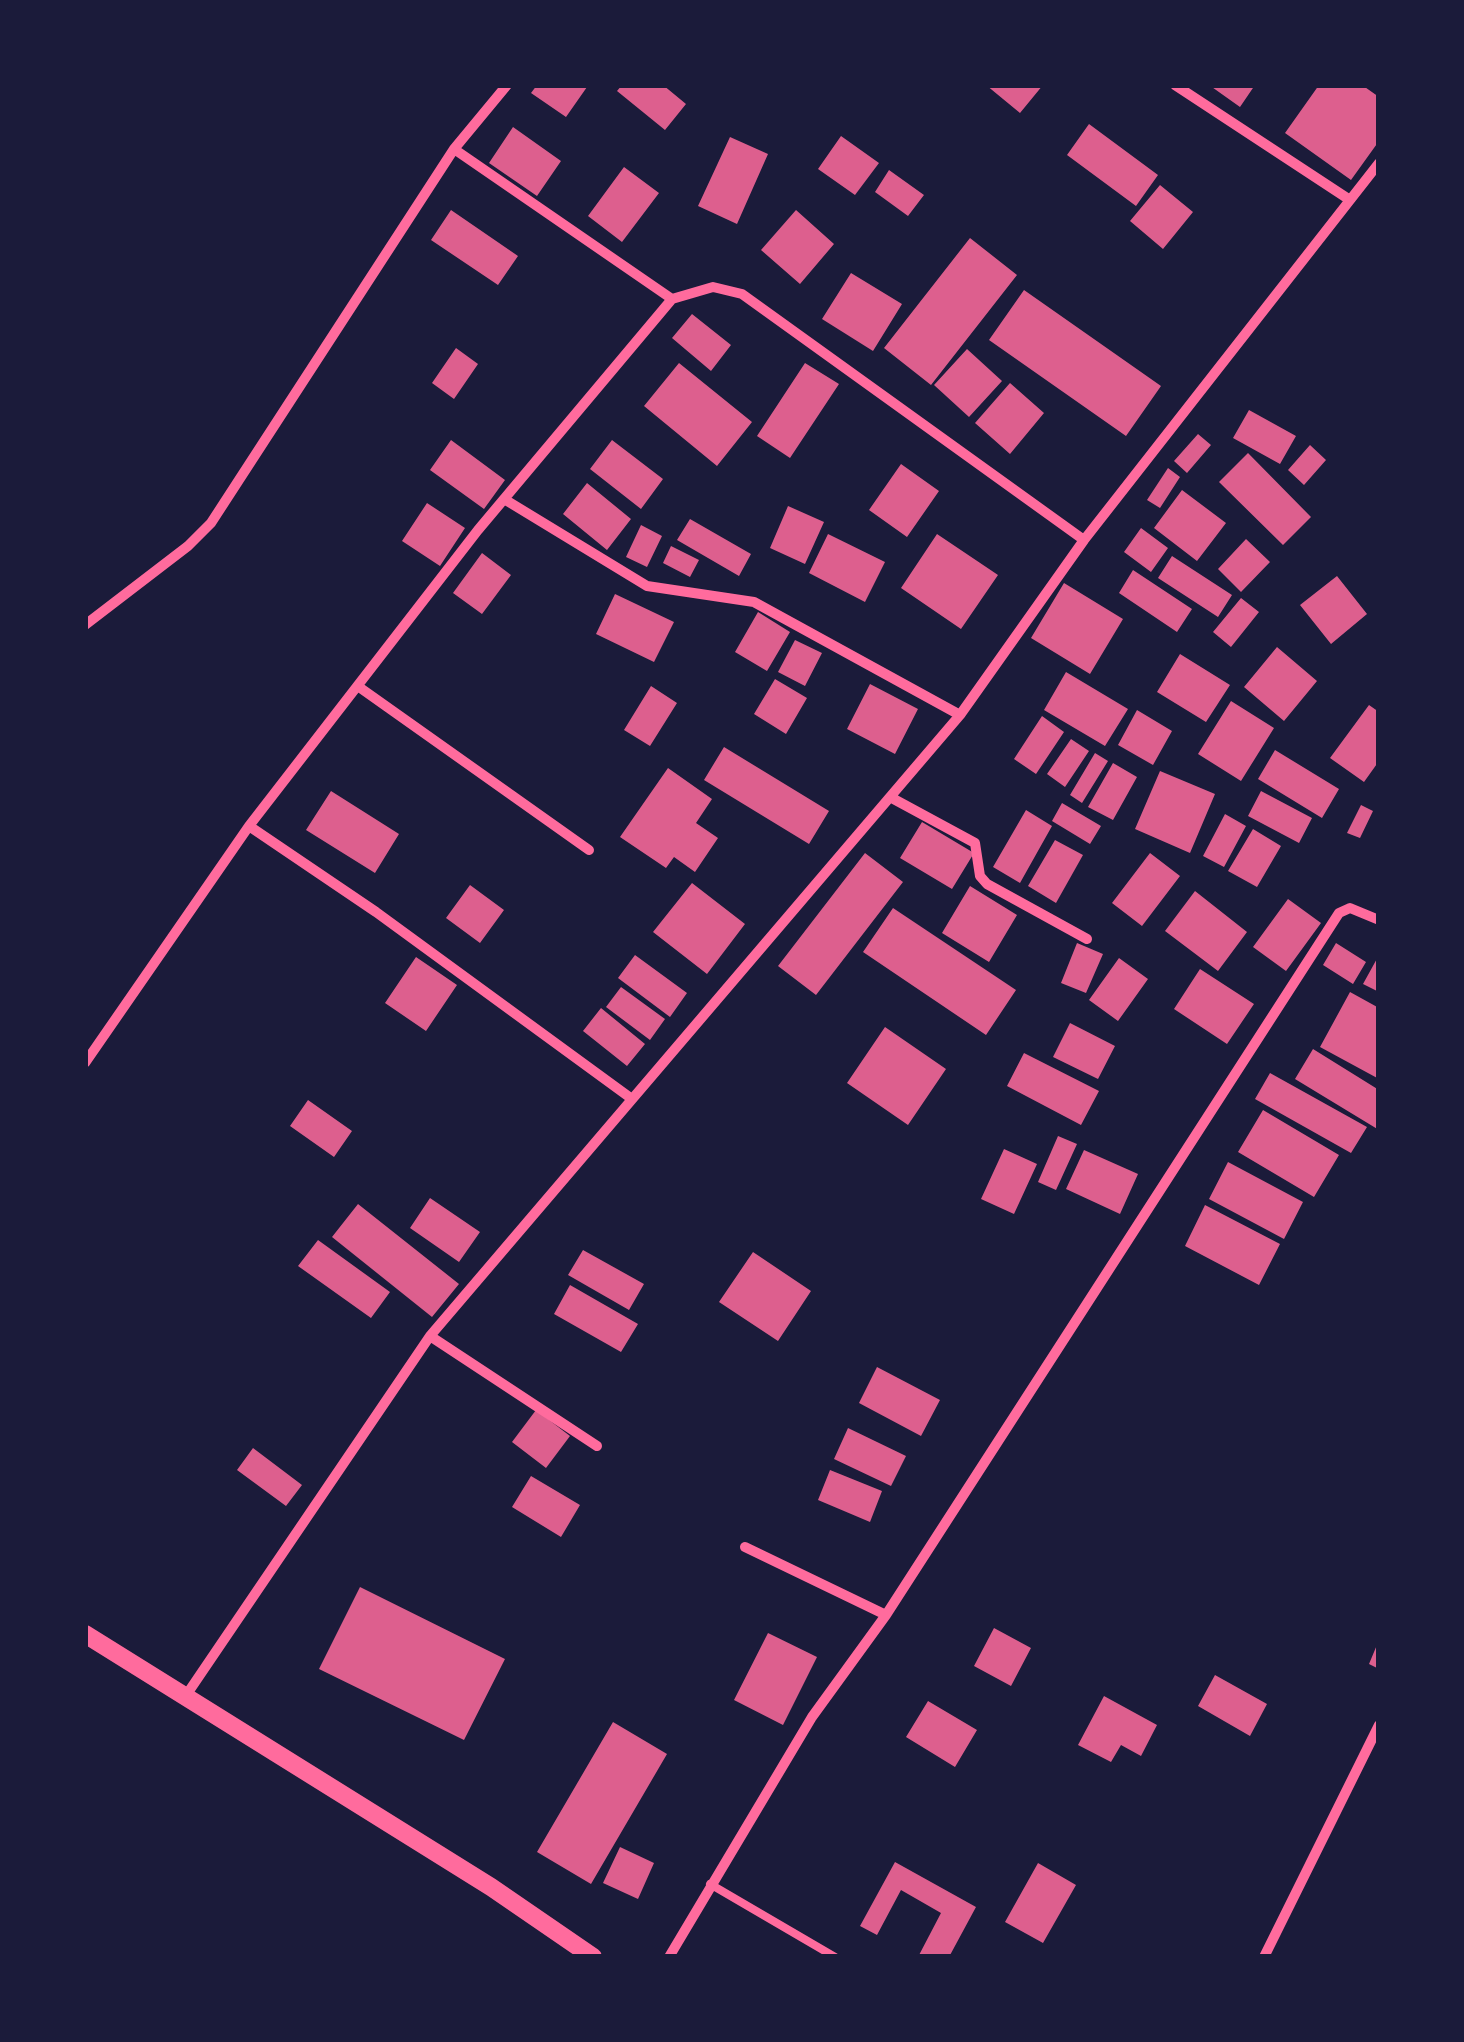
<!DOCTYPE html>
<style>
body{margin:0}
#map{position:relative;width:1464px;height:2042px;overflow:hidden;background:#1b1b3a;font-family:"Roboto Condensed",sans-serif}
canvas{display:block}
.frame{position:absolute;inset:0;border:88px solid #1b1b3a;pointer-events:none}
</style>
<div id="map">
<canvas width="1464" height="2042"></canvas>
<div class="frame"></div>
</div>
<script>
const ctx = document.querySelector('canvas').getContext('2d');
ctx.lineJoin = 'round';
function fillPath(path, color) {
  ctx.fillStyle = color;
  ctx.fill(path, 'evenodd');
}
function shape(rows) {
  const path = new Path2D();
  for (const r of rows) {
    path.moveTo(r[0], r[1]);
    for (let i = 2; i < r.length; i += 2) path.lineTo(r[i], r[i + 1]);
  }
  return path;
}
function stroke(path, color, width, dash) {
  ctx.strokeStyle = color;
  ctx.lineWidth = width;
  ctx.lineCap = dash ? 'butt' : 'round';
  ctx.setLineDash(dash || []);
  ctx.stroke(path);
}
const building = shape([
 [537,85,583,85,587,87,566,117,531,93],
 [622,85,663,85,686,104,665,130,617,91],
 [986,85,1043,85,1020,113],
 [1209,85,1255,85,1240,107],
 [1319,85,1362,85,1379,97,1379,141,1351,180,1285,133],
 [1089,124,1158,175,1136,206,1067,155],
 [513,127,561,161,537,196,489,163],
 [841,136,879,163,855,195,818,169],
 [730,137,768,154,737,224,698,206],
 [624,167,659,193,622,242,588,216],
 [889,170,924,195,908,216,875,192],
 [1160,185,1193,212,1163,249,1130,221],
 [451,210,518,256,498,285,431,240],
 [796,210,834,244,800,284,761,250],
 [970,238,1017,275,931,385,884,348],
 [851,273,902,304,873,351,822,319],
 [1024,290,1161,386,1126,436,989,340],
 [692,314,731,345,711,371,672,338],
 [456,348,478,364,454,399,432,383],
 [967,349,1002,381,969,417,934,385],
 [679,363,752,422,717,466,644,406],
 [805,363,839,384,790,458,757,436],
 [1010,383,1044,413,1010,454,975,423],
 [1249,410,1296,436,1280,464,1233,438],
 [1198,434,1211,445,1187,473,1174,461],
 [451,440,505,480,484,509,430,470],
 [612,440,663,479,641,509,590,469],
 [1310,445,1326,460,1304,485,1288,470],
 [1248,453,1311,517,1283,545,1219,482],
 [901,464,939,491,907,537,869,510],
 [1168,468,1180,477,1160,508,1147,500],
 [587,483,631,519,607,550,563,514],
 [1182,490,1226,523,1197,561,1154,528],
 [427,503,465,528,440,566,402,541],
 [788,506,824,522,805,564,770,548],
 [690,519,751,554,739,576,677,540],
 [641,525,662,536,647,567,626,557],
 [1141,528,1168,548,1151,572,1124,552],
 [828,534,885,562,865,602,809,573],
 [937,534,998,575,961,629,901,588],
 [1246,539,1270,562,1241,592,1218,569],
 [671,546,699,560,690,577,663,563],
 [482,553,511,575,482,614,453,593],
 [1172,556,1232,595,1218,617,1158,578],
 [1133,570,1192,609,1177,632,1119,593],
 [1337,576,1367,614,1331,644,1300,605],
 [1064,583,1123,619,1090,674,1031,638],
 [615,594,674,622,654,662,596,634],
 [1241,598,1259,612,1231,647,1213,632],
 [758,612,790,632,767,671,735,652],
 [795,640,822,653,805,686,778,672],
 [1277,647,1317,681,1284,721,1244,687],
 [1180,654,1230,685,1206,722,1157,692],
 [1066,672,1128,709,1105,746,1044,710],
 [775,679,807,698,786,734,754,714],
 [870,684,918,709,895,754,847,729],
 [651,686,677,703,650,746,624,730],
 [1231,701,1274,728,1241,781,1198,754],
 [1369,705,1379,712,1379,761,1364,782,1330,758],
 [1137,710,1172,731,1153,765,1118,745],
 [1042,716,1064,732,1036,774,1014,759],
 [1071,739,1089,751,1065,787,1047,774],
 [724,747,829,811,809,844,704,780],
 [1275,750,1339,789,1322,818,1258,779],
 [1095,753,1108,761,1082,803,1070,795],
 [1113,763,1137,777,1113,820,1088,807],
 [668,768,712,799,696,823,718,838,695,872,674,857,666,868,620,837],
 [1160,771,1215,794,1190,853,1135,829],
 [331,791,399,834,375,873,306,830],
 [1261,791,1312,818,1299,843,1248,816],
 [1062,803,1101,826,1090,844,1052,821],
 [1361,805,1373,811,1360,838,1347,833],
 [1026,810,1052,826,1020,883,993,867],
 [1225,814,1246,826,1224,867,1203,856],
 [922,822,974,853,952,889,900,858],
 [1253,829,1281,846,1257,887,1228,871],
 [1055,840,1083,855,1056,903,1028,886],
 [865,853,903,882,816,995,778,966],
 [1150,853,1180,876,1142,926,1112,903],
 [692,883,745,924,707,974,653,932],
 [470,885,504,910,480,943,446,918],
 [970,886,1017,915,989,962,942,933],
 [1195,891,1247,932,1218,971,1165,931],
 [1288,899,1321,923,1286,971,1253,947],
 [893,908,1016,990,986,1035,863,952],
 [1077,943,1103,954,1086,993,1061,983],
 [1336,943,1366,962,1353,984,1323,965],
 [635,955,687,993,670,1017,618,978],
 [1379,955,1379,992,1363,984],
 [416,957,457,985,426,1031,385,1003],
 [1119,958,1148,979,1118,1021,1089,1000],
 [1200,969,1254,1004,1227,1044,1174,1009],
 [621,987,665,1019,650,1040,606,1007],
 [1350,992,1379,1008,1379,1079,1320,1047],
 [601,1008,645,1044,627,1066,583,1031],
 [1070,1023,1115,1046,1098,1079,1053,1057],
 [885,1027,946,1069,908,1125,847,1083],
 [1313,1049,1379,1090,1379,1130,1295,1079],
 [1024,1053,1099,1091,1081,1125,1007,1086],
 [1270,1073,1367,1127,1351,1153,1255,1099],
 [308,1100,352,1131,334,1157,290,1126],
 [1263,1110,1339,1155,1314,1197,1238,1152],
 [1058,1136,1077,1144,1056,1190,1038,1182],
 [1004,1149,1037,1164,1014,1214,981,1199],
 [1084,1150,1138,1174,1120,1214,1066,1189],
 [1228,1162,1303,1202,1284,1239,1209,1199],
 [430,1198,480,1232,459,1262,410,1228],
 [358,1204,459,1284,432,1317,332,1237],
 [1205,1205,1280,1244,1259,1285,1185,1246],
 [318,1240,390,1292,371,1318,298,1266],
 [583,1250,644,1284,629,1310,568,1275],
 [753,1252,811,1291,778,1341,719,1302],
 [570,1285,638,1324,621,1352,554,1314],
 [877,1367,940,1400,921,1436,859,1403],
 [536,1410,570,1436,546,1468,512,1442],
 [848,1428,906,1456,891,1486,834,1459],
 [253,1448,302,1485,286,1506,237,1470],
 [830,1470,882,1491,870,1522,818,1500],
 [531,1476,580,1505,561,1537,512,1507],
 [360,1587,505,1659,464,1740,319,1669],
 [994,1628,1031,1648,1011,1686,974,1666],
 [768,1633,817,1657,783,1725,734,1700],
 [1379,1640,1379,1669,1369,1664],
 [1215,1675,1267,1704,1250,1736,1198,1706],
 [1104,1696,1157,1725,1141,1756,1121,1745,1111,1762,1078,1745],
 [928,1701,977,1730,955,1767,906,1737],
 [613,1722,667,1754,591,1884,537,1852],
 [620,1847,654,1863,638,1899,603,1883],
 [895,1862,976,1907,949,1957,918,1957,941,1913,901,1890,877,1935,860,1926],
 [1038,1863,1076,1885,1043,1943,1005,1922]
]);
const service = shape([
 [710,1884,835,1957]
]);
const minor = shape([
 [1175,85,1350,200],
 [454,149,672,299],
 [504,499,647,586,754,602,960,715],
 [85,625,188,546,211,523,454,149,507,85],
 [359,687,589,850],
 [890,797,975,843,980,876,987,884,1087,939],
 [249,826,376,912,632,1099],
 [85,1063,249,826,478,530,672,299,713,287,742,294,1084,540],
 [430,1336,597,1446],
 [745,1547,886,1615],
 [185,1697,430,1336,960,715,1084,540,1379,163],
 [669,1957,812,1717,886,1615,1339,913,1350,908,1379,920],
 [1264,1957,1379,1725]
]);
const tertiary = shape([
 [85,1634,491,1887,593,1957]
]);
fillPath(building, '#dd5f8e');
stroke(service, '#ff6b9d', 8);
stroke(minor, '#ff6b9d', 10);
stroke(tertiary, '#ff6b9d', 18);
</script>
